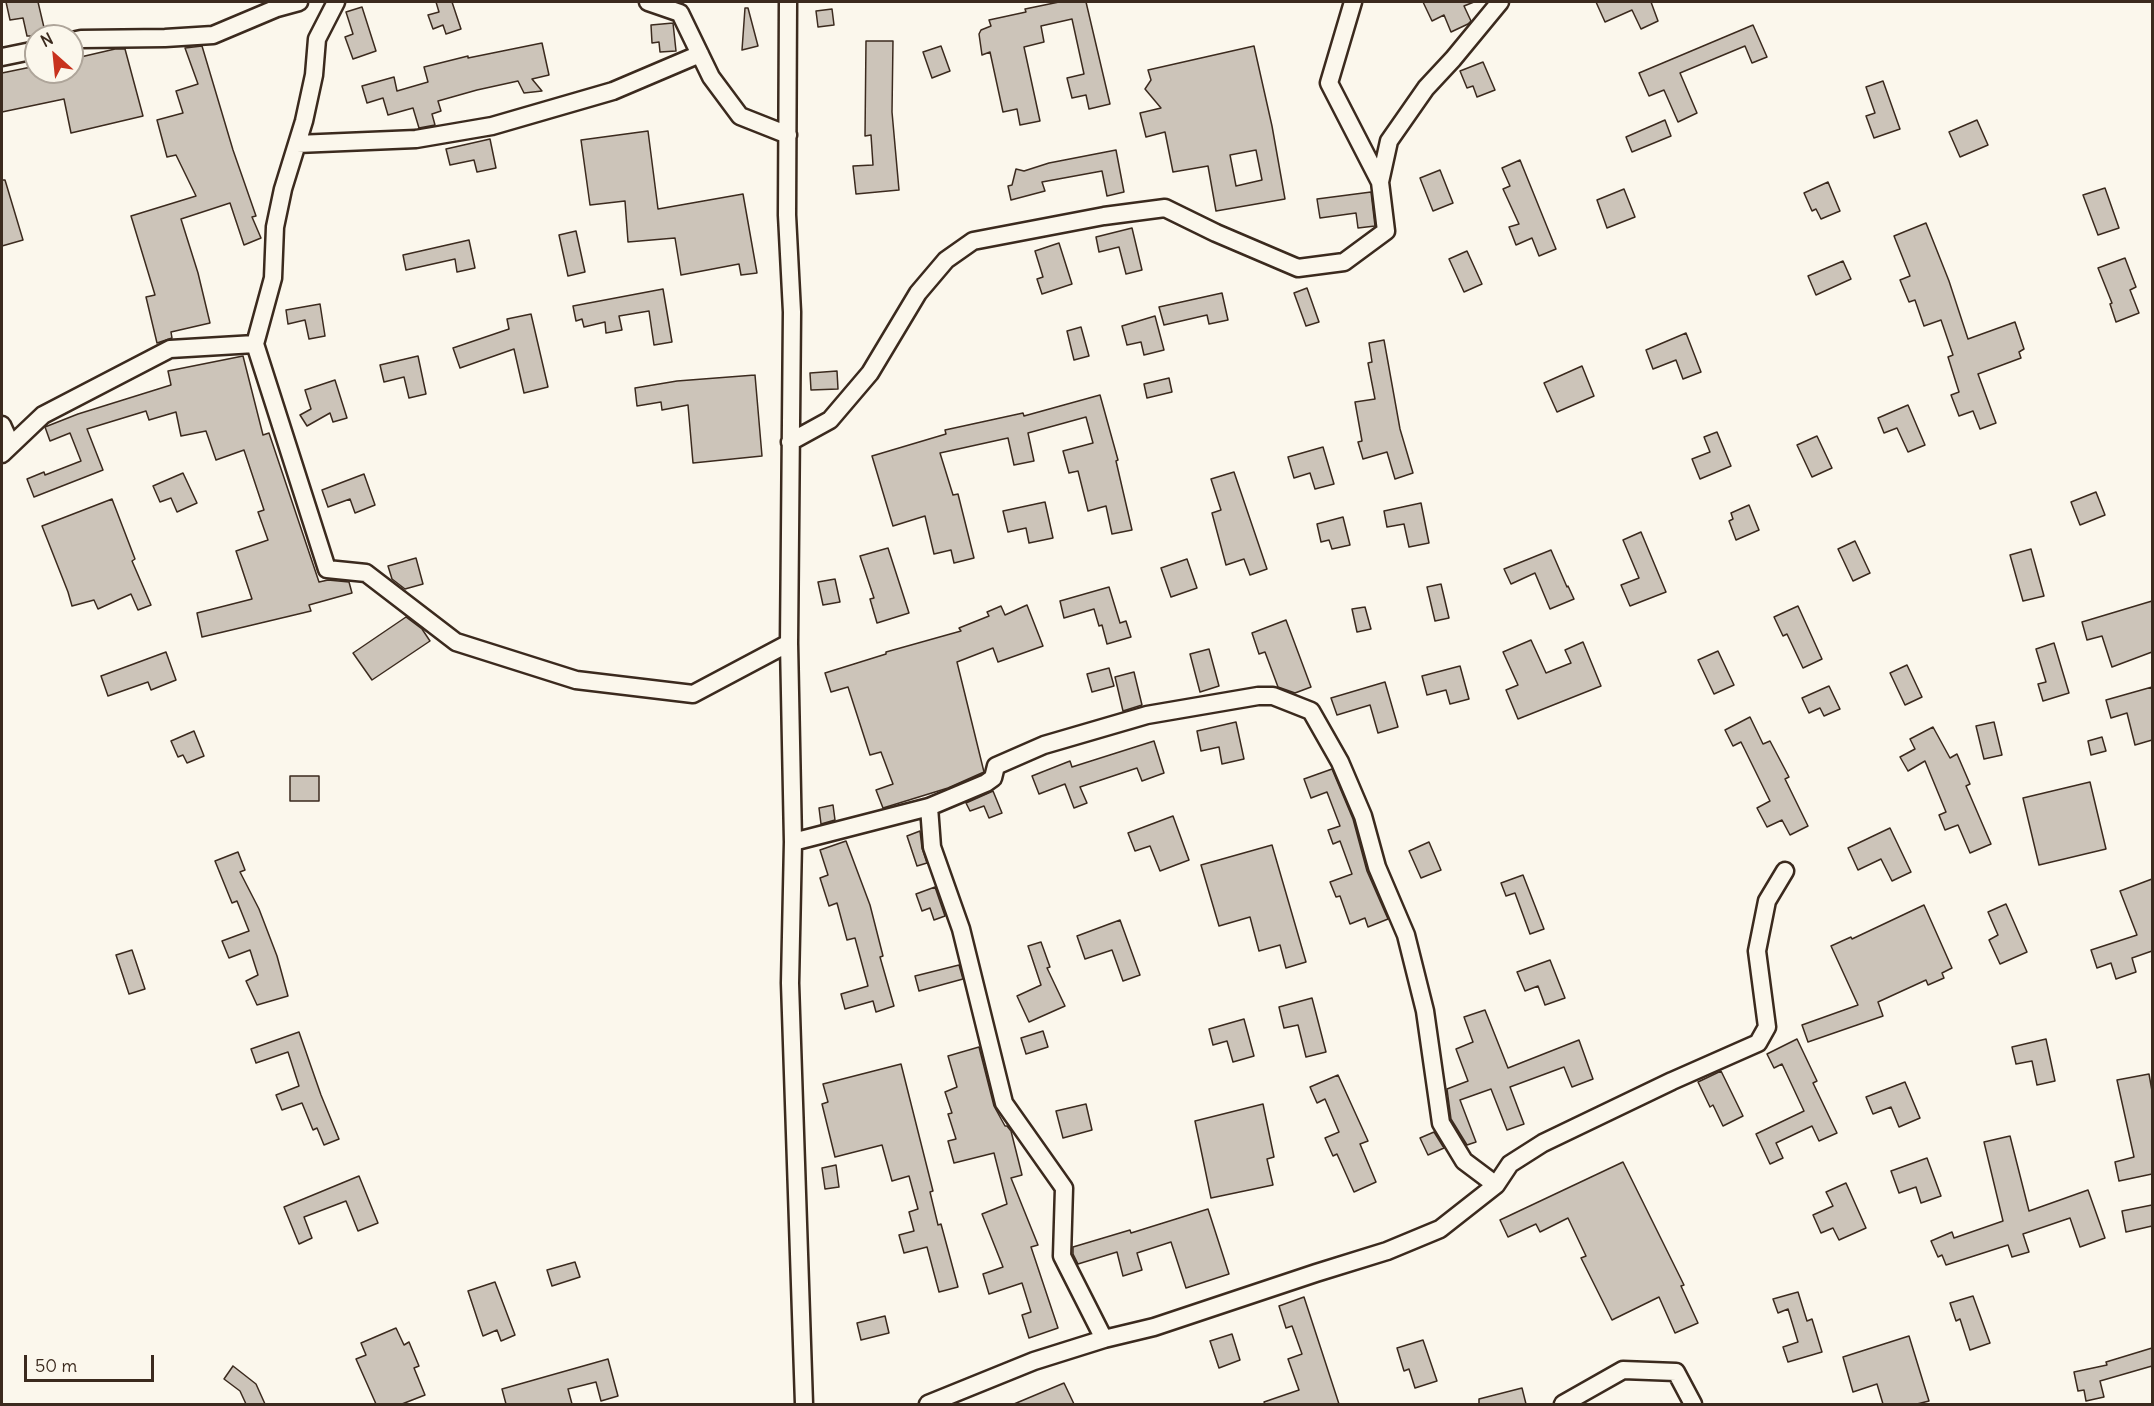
<!DOCTYPE html>
<style>
body{margin:0}
#map{position:relative;width:2154px;height:1406px;overflow:hidden;background:#fbf7ec;font-family:Delius,sans-serif}
canvas{display:block}
.frame{position:absolute;inset:0;border:3px solid #3b2a1e;pointer-events:none}
.north{position:absolute;left:24px;top:24px;width:60px;height:60px;box-sizing:border-box;background:#fbf7ec;border:2px solid #aea59a;border-radius:50%;rotate:333deg;font-size:16px;font-weight:700;line-height:24px;text-align:center;color:#3b2a1e}
.north::after{content:'';display:block;margin:auto;width:21px;height:27px;background:#c8321e;clip-path:polygon(50% 0,100% 100%,50% 72%,0 100%)}
.scale{position:absolute;left:24px;top:1355px;width:130px;height:27px;box-sizing:border-box;border:3px solid #3b2a1e;border-top:0;padding-left:8px;font-size:18px;line-height:21px;white-space:nowrap;color:#3b2a1e;-webkit-text-stroke:4px #fbf7ec;paint-order:stroke}
</style>
<div id="map">
<canvas width="2154" height="1406"></canvas>
<div class="frame"></div>
<div class="north">N</div>
<div class="scale">50 m</div>
</div>
<script>
const ctx = document.querySelector('canvas').getContext('2d');
ctx.lineJoin = 'round';
function fillPath(path, color) {
  ctx.fillStyle = color;
  ctx.fill(path, 'evenodd');
}
function shape(rows) {
  const path = new Path2D();
  for (const r of rows) {
    path.moveTo(r[0], r[1]);
    for (let i = 2; i < r.length; i += 2) path.lineTo(r[i], r[i + 1]);
  }
  return path;
}
function stroke(path, color, width, dash) {
  ctx.strokeStyle = color;
  ctx.lineWidth = width;
  ctx.lineCap = dash ? 'butt' : 'round';
  ctx.setLineDash(dash || []);
  ctx.stroke(path);
}
const building = shape([
 [6,2,38,2,46,36,27,36,23,18,10,20,6,2],
 [436,2,452,2,461,29,446,34,443,25,433,29,428,15,439,12,436,2],
 [1059,2,1086,2,1110,104,1089,109,1086,95,1072,98,1067,78,1084,74,1072,19,1041,26,1044,42,1024,47,1040,121,1020,125,1017,109,1003,112,990,52,982,55,979,34,981,30,991,26,989,20,1026,12,1025,9,1059,2],
 [1423,2,1474,2,1464,6,1471,21,1468,24,1451,32,1444,15,1432,21,1423,2],
 [1596,2,1651,2,1658,21,1641,29,1632,10,1605,22,1596,2],
 [362,7,376,51,353,59,345,37,353,34,346,12,362,7],
 [745,8,748,8,758,46,742,50,745,8],
 [832,9,834,25,818,27,816,11,832,9],
 [673,23,676,51,660,52,659,42,652,43,651,25,673,23],
 [1753,25,1767,57,1752,63,1745,46,1680,73,1697,113,1678,122,1664,90,1649,96,1639,73,1753,25],
 [866,41,893,41,892,112,899,190,856,194,853,166,873,165,871,135,865,136,866,41],
 [542,43,549,75,532,79,542,91,524,93,518,81,477,90,438,101,441,111,432,114,435,125,419,128,413,108,388,115,383,98,367,103,362,86,394,77,397,91,428,82,424,67,468,56,468,58,542,43],
 [202,46,233,150,256,216,252,217,261,238,244,245,230,203,181,219,198,273,210,323,171,332,172,338,157,343,146,297,155,295,131,216,196,196,176,155,167,157,157,120,183,113,176,91,198,84,185,48,202,46],
 [941,46,950,71,932,78,923,52,941,46],
 [1254,46,1272,126,1285,199,1216,211,1208,166,1173,172,1165,132,1146,137,1140,113,1161,108,1145,89,1151,80,1148,70,1254,46],
 [1256,150,1262,180,1236,186,1230,155,1256,150],
 [115,49,125,49,143,116,71,133,64,99,2,112,2,73,36,66,36,72,72,72,72,59,115,49],
 [1483,62,1495,90,1477,97,1473,86,1467,88,1460,71,1483,62],
 [1883,81,1900,129,1874,138,1866,116,1875,113,1866,87,1883,81],
 [1665,120,1671,136,1632,152,1626,137,1665,120],
 [1977,120,1988,145,1960,157,1949,132,1977,120],
 [648,131,658,209,743,194,757,273,741,275,739,264,681,275,675,238,628,242,625,201,590,205,581,140,648,131],
 [490,139,496,168,477,172,474,160,450,165,446,149,490,139],
 [1116,150,1124,192,1107,196,1102,171,1042,182,1045,191,1011,200,1008,186,1012,185,1016,169,1024,171,1049,163,1116,150],
 [1520,160,1556,249,1539,256,1532,238,1516,245,1509,227,1519,224,1503,189,1510,186,1502,168,1520,160],
 [1440,170,1453,203,1433,211,1420,178,1440,170],
 [2,180,5,180,23,240,2,246,2,180],
 [1828,182,1840,211,1821,219,1816,209,1812,211,1804,193,1828,182],
 [2105,188,2119,228,2098,235,2083,195,2105,188],
 [1624,189,1635,217,1607,228,1597,200,1624,189],
 [1371,192,1375,226,1358,228,1356,213,1320,218,1317,199,1371,192],
 [1926,223,1949,281,1968,339,2015,322,2024,349,2019,352,2021,358,1978,374,1996,423,1980,429,1973,411,1959,416,1951,395,1959,392,1948,357,1953,355,1941,320,1924,326,1915,300,1909,302,1900,280,1910,276,1894,236,1926,223],
 [1132,228,1142,270,1126,274,1119,247,1099,252,1096,237,1132,228],
 [576,231,585,272,568,276,559,235,576,231],
 [469,240,475,268,457,272,455,259,406,270,403,255,469,240],
 [1059,243,1072,284,1042,294,1037,279,1043,277,1035,251,1059,243],
 [1467,251,1482,284,1464,292,1449,259,1467,251],
 [2125,258,2136,287,2130,290,2139,313,2116,322,2110,304,2112,303,2098,268,2125,258],
 [1843,261,1851,279,1816,295,1808,276,1843,261],
 [1307,288,1319,322,1306,326,1294,293,1307,288],
 [663,289,672,342,654,345,649,311,619,316,622,330,606,333,605,322,584,327,582,319,576,321,573,306,663,289],
 [1222,293,1228,320,1209,324,1207,315,1164,325,1159,307,1222,293],
 [320,304,325,336,309,339,305,320,288,324,286,310,320,304],
 [531,314,548,387,524,393,514,349,460,368,453,348,509,329,507,319,531,314],
 [1155,316,1164,350,1144,355,1141,342,1127,345,1122,326,1155,316],
 [1081,327,1089,356,1074,360,1067,331,1081,327],
 [1686,333,1701,372,1683,379,1676,360,1653,369,1646,350,1686,333],
 [1384,340,1400,429,1413,473,1395,479,1387,452,1363,459,1358,442,1362,441,1355,402,1375,399,1368,363,1372,362,1369,343,1384,340],
 [243,356,263,435,269,433,319,582,328,580,349,582,352,593,309,605,311,611,202,637,197,613,252,599,236,551,268,540,258,512,264,510,244,450,216,460,206,431,181,436,176,412,149,420,146,411,87,429,103,470,34,497,27,479,44,472,45,475,81,461,70,433,50,441,45,427,78,414,171,385,168,371,243,356],
 [418,356,426,394,409,398,404,377,384,382,380,365,418,356],
 [1582,366,1594,396,1557,412,1544,383,1582,366],
 [837,371,838,389,811,390,810,373,837,371],
 [755,375,762,456,693,463,688,405,662,410,661,402,637,406,635,388,677,381,755,375],
 [1169,378,1172,392,1147,398,1144,384,1169,378],
 [335,380,347,418,333,422,330,413,307,426,300,415,311,409,305,390,335,380],
 [1100,395,1118,460,1116,461,1132,530,1112,534,1106,506,1088,511,1078,471,1069,473,1063,451,1093,443,1086,417,1028,433,1034,461,1014,465,1008,438,940,453,953,495,958,494,974,558,954,563,951,550,934,554,925,516,893,526,872,456,946,434,945,430,1023,413,1024,416,1100,395],
 [1908,405,1925,445,1908,452,1897,428,1884,433,1878,418,1908,405],
 [1717,432,1731,466,1700,479,1692,459,1710,452,1704,437,1717,432],
 [1817,436,1832,468,1812,477,1797,445,1817,436],
 [1323,447,1334,484,1315,489,1310,473,1294,478,1288,457,1323,447],
 [1234,472,1267,569,1250,575,1244,559,1226,565,1212,513,1221,510,1211,479,1234,472],
 [183,473,197,503,177,512,171,498,160,502,153,486,183,473],
 [364,474,375,505,355,513,350,499,328,507,322,490,364,474],
 [2096,492,2105,515,2080,525,2071,502,2096,492],
 [112,499,135,559,132,561,151,605,138,610,131,594,98,609,94,600,72,606,68,592,42,526,112,499],
 [1045,502,1053,538,1029,543,1026,528,1008,532,1003,511,1045,502],
 [1421,503,1429,543,1409,547,1404,524,1387,527,1384,511,1421,503],
 [1749,505,1759,530,1736,540,1729,521,1733,519,1731,513,1749,505],
 [1343,517,1350,545,1332,549,1329,540,1321,542,1317,524,1343,517],
 [1641,532,1666,592,1630,606,1621,585,1639,578,1623,540,1641,532],
 [1855,541,1870,573,1853,581,1838,549,1855,541],
 [888,548,909,613,877,623,870,599,874,598,860,556,888,548],
 [2031,549,2044,596,2023,601,2010,555,2031,549],
 [1551,550,1567,587,1568,586,1574,599,1550,609,1535,573,1511,584,1504,569,1551,550],
 [416,558,423,584,405,589,392,579,388,566,416,558],
 [1187,559,1197,588,1171,597,1161,568,1187,559],
 [835,579,840,602,823,605,818,582,835,579],
 [1441,584,1449,618,1435,621,1427,587,1441,584],
 [1109,587,1120,623,1126,621,1131,637,1107,644,1102,625,1099,626,1094,609,1064,618,1060,601,1109,587],
 [2152,601,2152,652,2112,667,2102,636,2087,640,2082,622,2152,601],
 [1027,605,1043,646,998,662,993,648,957,662,984,772,948,788,883,808,876,790,893,784,881,752,870,755,848,687,831,692,825,673,886,654,886,652,961,631,959,628,989,616,987,612,1001,606,1005,615,1027,605],
 [1798,606,1822,659,1803,668,1787,634,1783,636,1774,617,1798,606],
 [1365,607,1371,629,1357,632,1352,609,1365,607],
 [406,617,422,629,430,641,372,680,353,653,406,617],
 [1286,620,1311,687,1295,693,1278,687,1265,652,1259,654,1252,633,1286,620],
 [1531,640,1546,673,1571,663,1565,650,1583,642,1601,686,1518,719,1506,690,1518,685,1503,652,1531,640],
 [2054,643,2069,693,2043,701,2038,684,2046,682,2036,649,2054,643],
 [1209,649,1219,686,1200,692,1190,654,1209,649],
 [1718,651,1734,685,1714,694,1698,660,1718,651],
 [166,652,176,680,151,690,148,682,108,696,101,676,166,652],
 [1907,665,1922,697,1905,705,1890,673,1907,665],
 [1460,666,1469,699,1450,704,1446,690,1427,695,1422,676,1460,666],
 [1109,668,1114,686,1092,692,1087,674,1109,668],
 [1134,672,1142,705,1123,711,1115,677,1134,672],
 [1385,682,1398,727,1378,733,1370,705,1337,715,1331,698,1385,682],
 [1829,686,1840,709,1824,716,1820,708,1809,713,1802,698,1829,686],
 [2152,687,2152,740,2135,745,2127,713,2111,718,2106,700,2152,687],
 [1750,717,1763,744,1770,741,1789,777,1785,779,1808,826,1790,835,1782,820,1767,827,1757,808,1770,801,1741,742,1733,746,1725,730,1750,717],
 [1236,722,1244,759,1222,764,1219,747,1201,751,1197,731,1236,722],
 [1994,722,2002,755,1984,759,1976,726,1994,722],
 [1933,727,1950,758,1957,754,1970,784,1966,786,1991,844,1970,853,1958,825,1945,830,1939,815,1946,812,1925,761,1908,771,1900,757,1915,749,1910,739,1933,727],
 [194,731,204,756,187,763,183,755,178,757,171,741,194,731],
 [2102,737,2106,751,2091,755,2088,741,2102,737],
 [1154,741,1164,773,1142,781,1137,768,1080,787,1087,803,1074,808,1065,784,1039,794,1032,776,1070,761,1072,767,1154,741],
 [1332,769,1353,819,1367,871,1388,919,1368,927,1365,918,1350,924,1340,896,1336,897,1330,882,1352,874,1340,841,1333,844,1328,830,1340,826,1327,792,1311,798,1304,779,1332,769],
 [290,776,319,776,319,801,290,801,290,776],
 [2090,782,2106,849,2039,865,2023,798,2090,782],
 [993,791,1002,813,989,818,984,806,970,811,966,803,993,791],
 [833,805,835,820,821,824,819,808,833,805],
 [1173,816,1189,860,1160,871,1150,846,1135,851,1128,833,1173,816],
 [1890,828,1911,872,1892,881,1881,859,1858,870,1848,848,1890,828],
 [920,831,922,848,927,863,917,866,907,836,920,831],
 [846,841,870,905,883,956,880,957,894,1006,876,1012,873,1001,845,1009,841,994,868,986,855,938,847,940,837,903,829,906,820,878,828,875,820,850,846,841],
 [1429,842,1441,870,1421,878,1409,851,1429,842],
 [1272,845,1306,962,1286,968,1280,945,1259,951,1250,917,1219,926,1201,865,1272,845],
 [238,852,245,870,240,872,259,909,277,956,288,996,257,1005,246,981,258,975,250,950,229,958,222,941,249,931,237,901,232,903,215,861,238,852],
 [1523,875,1544,929,1530,934,1515,893,1506,896,1501,883,1523,875],
 [2152,879,2152,951,2132,958,2136,972,2116,979,2111,963,2097,968,2091,950,2137,935,2120,891,2152,879],
 [935,887,945,916,934,920,930,908,922,911,916,894,935,887],
 [2006,904,2027,952,2000,964,1989,940,1998,935,1988,912,2006,904],
 [1924,905,1952,968,1942,973,1944,978,1928,985,1926,980,1878,1002,1883,1016,1808,1042,1802,1025,1858,1005,1831,946,1851,937,1852,939,1924,905],
 [1120,920,1140,975,1123,981,1112,950,1085,959,1077,936,1120,920],
 [1041,942,1050,967,1047,968,1065,1006,1029,1022,1017,996,1041,985,1028,946,1041,942],
 [132,950,145,989,129,994,116,955,132,950],
 [1550,960,1565,998,1545,1005,1538,986,1525,991,1517,972,1550,960],
 [959,965,963,979,919,991,915,976,959,965],
 [1312,998,1326,1052,1306,1057,1298,1025,1284,1028,1279,1007,1312,998],
 [1485,1010,1508,1068,1579,1040,1593,1079,1572,1087,1564,1067,1510,1087,1524,1124,1507,1130,1491,1089,1460,1100,1476,1142,1467,1145,1451,1119,1447,1089,1468,1081,1456,1049,1473,1042,1464,1017,1485,1010],
 [1244,1019,1254,1056,1233,1062,1227,1041,1213,1045,1209,1029,1244,1019],
 [1043,1031,1048,1047,1026,1054,1021,1038,1043,1031],
 [299,1032,321,1095,339,1139,324,1145,317,1128,313,1130,302,1103,282,1110,276,1095,299,1086,288,1052,256,1063,251,1049,299,1032],
 [1797,1039,1817,1081,1813,1083,1837,1133,1819,1141,1812,1126,1776,1143,1783,1158,1770,1164,1756,1134,1804,1111,1782,1064,1774,1068,1767,1054,1797,1039],
 [2046,1039,2055,1081,2037,1085,2032,1061,2016,1064,2012,1047,2046,1039],
 [979,1047,994,1106,1005,1126,1007,1126,1011,1131,1022,1175,1011,1178,1038,1245,1031,1247,1058,1328,1029,1338,1022,1315,1031,1312,1022,1283,989,1294,983,1274,1003,1267,982,1214,1007,1204,994,1153,954,1163,948,1141,956,1139,948,1114,952,1113,945,1092,957,1087,948,1056,979,1047],
 [901,1064,933,1191,930,1192,938,1225,941,1224,958,1287,939,1292,927,1247,904,1253,899,1235,914,1231,909,1212,918,1209,909,1176,892,1181,882,1145,835,1157,822,1104,828,1102,823,1084,901,1064],
 [1721,1071,1743,1116,1723,1126,1713,1105,1710,1107,1698,1082,1721,1071],
 [2149,1074,2152,1091,2152,1174,2119,1181,2115,1162,2134,1157,2117,1080,2149,1074],
 [1338,1075,1368,1141,1360,1144,1376,1182,1354,1192,1337,1154,1333,1156,1325,1138,1339,1132,1325,1099,1317,1103,1310,1087,1338,1075],
 [1905,1082,1920,1118,1899,1127,1891,1107,1873,1114,1866,1097,1905,1082],
 [1086,1104,1092,1130,1063,1138,1056,1111,1086,1104],
 [1263,1104,1274,1157,1267,1159,1273,1185,1211,1198,1195,1121,1263,1104],
 [1434,1132,1444,1148,1428,1155,1420,1138,1434,1132],
 [2010,1136,2029,1211,2088,1190,2105,1238,2080,1247,2070,1218,2023,1234,2029,1252,2012,1257,2008,1245,1946,1265,1942,1255,1938,1257,1931,1241,1952,1232,1954,1238,2003,1221,1984,1142,2010,1136],
 [1927,1158,1941,1196,1921,1203,1916,1187,1899,1193,1891,1171,1927,1158],
 [1623,1162,1684,1285,1681,1286,1698,1323,1675,1333,1659,1297,1612,1320,1581,1258,1586,1256,1568,1218,1540,1232,1536,1224,1508,1237,1500,1220,1623,1162],
 [836,1165,839,1187,825,1189,822,1168,836,1165],
 [359,1176,378,1223,358,1231,346,1201,304,1217,312,1238,299,1244,284,1207,359,1176],
 [1846,1183,1866,1228,1839,1240,1833,1228,1821,1233,1813,1215,1833,1206,1826,1192,1846,1183],
 [2152,1205,2152,1226,2126,1232,2122,1211,2152,1205],
 [1208,1209,1229,1274,1186,1288,1171,1242,1137,1253,1142,1270,1123,1276,1117,1252,1078,1264,1073,1254,1073,1247,1130,1230,1131,1233,1208,1209],
 [575,1262,580,1277,552,1286,547,1270,575,1262],
 [495,1282,515,1335,501,1341,497,1330,483,1336,468,1291,495,1282],
 [1798,1292,1807,1321,1812,1319,1822,1352,1788,1362,1783,1347,1798,1342,1788,1309,1778,1313,1773,1299,1798,1292],
 [1973,1296,1990,1343,1970,1350,1960,1319,1956,1321,1950,1303,1973,1296],
 [1304,1297,1339,1404,1265,1404,1264,1402,1299,1390,1288,1359,1302,1354,1292,1326,1286,1328,1279,1306,1304,1297],
 [885,1316,889,1333,861,1340,857,1323,885,1316],
 [396,1328,404,1345,409,1342,419,1366,414,1368,425,1395,402,1404,376,1404,356,1359,366,1355,361,1343,396,1328],
 [1232,1334,1240,1360,1219,1368,1210,1341,1232,1334],
 [1909,1336,1929,1401,1917,1404,1883,1404,1877,1384,1853,1392,1843,1357,1909,1336],
 [1423,1340,1437,1381,1415,1388,1409,1369,1404,1371,1397,1348,1423,1340],
 [2152,1348,2152,1366,2100,1381,2104,1397,2086,1401,2084,1390,2078,1391,2074,1372,2107,1365,2106,1362,2152,1348],
 [608,1359,618,1396,601,1401,596,1382,568,1389,572,1404,506,1404,502,1389,608,1359],
 [233,1366,256,1384,265,1404,246,1404,240,1391,224,1379,233,1366],
 [1064,1383,1074,1404,1014,1404,1064,1383],
 [1522,1388,1526,1404,1479,1404,1479,1399,1522,1388]
]);
const minor = shape([
 [648,2,680,13,711,77,740,116,788,135],
 [788,2,787,215,792,312,789,643,793,842,790,983,804,1404],
 [1353,2,1329,83,1380,182],
 [72,41,81,39,165,38,213,35,277,8,299,2],
 [2,57,36,50],
 [297,144,416,139,492,126,613,91,700,54],
 [255,344,273,278,275,227,283,189,304,121,314,75,317,39,336,2],
 [2,425,11,445],
 [790,442,830,420,870,373,918,293,946,260,973,241,1104,216,1165,208,1216,233,1298,268,1344,262,1386,231,1380,182,1389,141,1426,88,1453,59,1500,2],
 [2,454,43,415,170,349,255,344,327,569,366,573,456,642,576,680,693,694,789,643],
 [929,807,932,847,961,929,1004,1103,1064,1188,1062,1256,1104,1339],
 [793,842,929,807,986,783,993,778,996,766,1044,745,1147,715,1258,696,1273,696,1311,711,1340,762,1363,816,1377,867,1406,935,1425,1011,1441,1123,1464,1161,1496,1185],
 [928,1404,1034,1361,1104,1339,1154,1327,1316,1273,1387,1251,1440,1229,1496,1185,1510,1164,1543,1143,1672,1081,1758,1043,1767,1027,1757,951,1767,901,1785,871],
 [1563,1404,1623,1370,1676,1372,1693,1404]
]);
fillPath(building, '#ccc4b9');
stroke(building, '#3b2a1e', 1.5);
stroke(minor, '#3b2a1e', 21);
stroke(minor, '#fbf7ec', 16);
</script>
